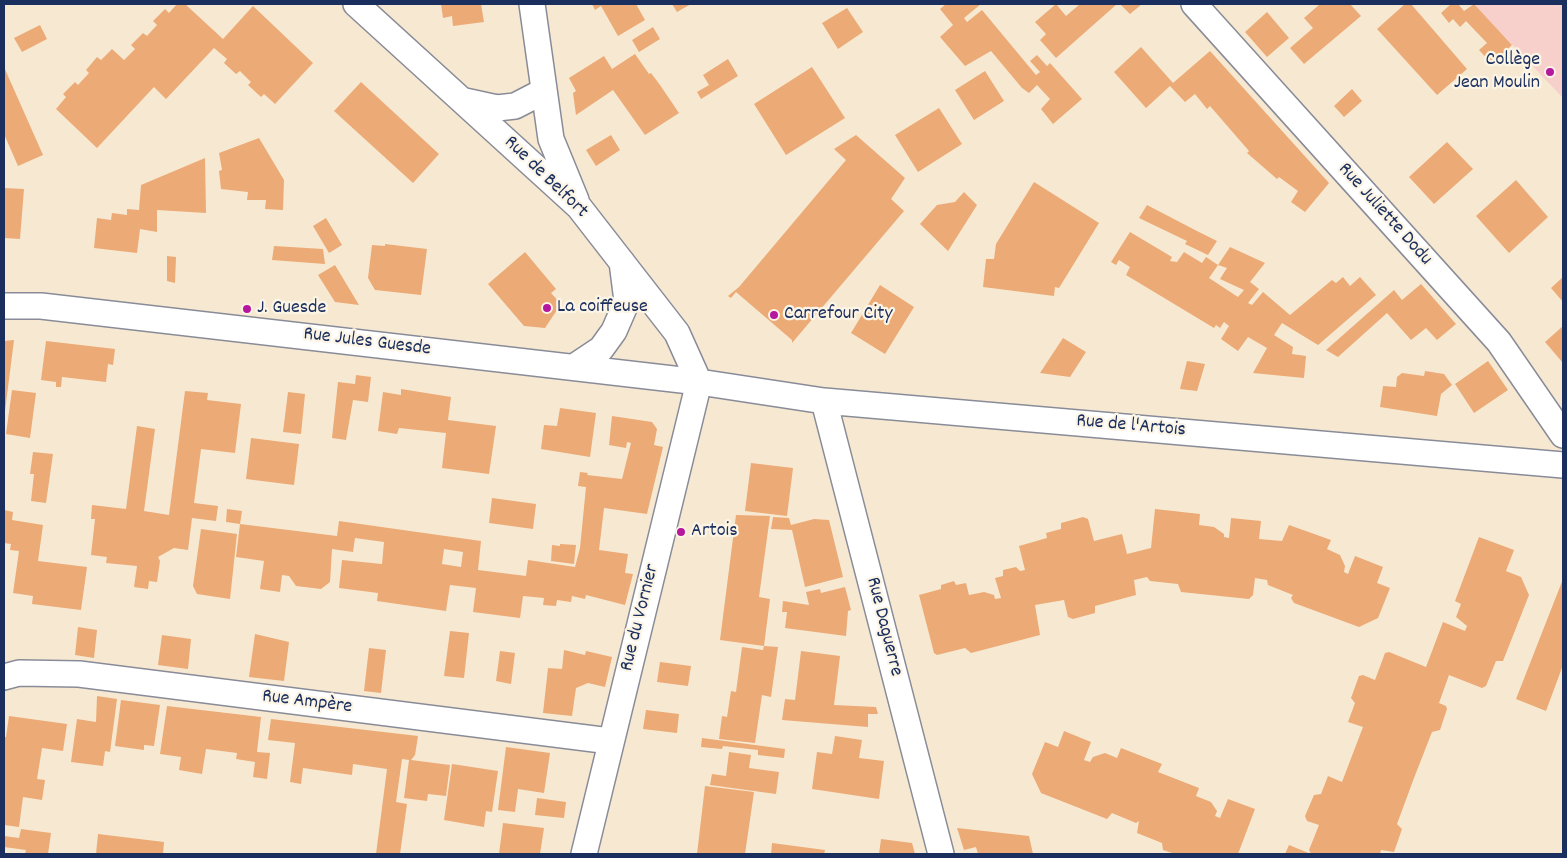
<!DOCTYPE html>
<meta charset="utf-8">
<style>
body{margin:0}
#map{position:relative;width:1567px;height:858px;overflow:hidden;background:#f7e9d1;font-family:Dekko,sans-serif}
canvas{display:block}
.frame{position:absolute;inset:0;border:5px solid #1b2f5e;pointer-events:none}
</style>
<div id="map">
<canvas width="1567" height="858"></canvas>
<div class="frame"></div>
</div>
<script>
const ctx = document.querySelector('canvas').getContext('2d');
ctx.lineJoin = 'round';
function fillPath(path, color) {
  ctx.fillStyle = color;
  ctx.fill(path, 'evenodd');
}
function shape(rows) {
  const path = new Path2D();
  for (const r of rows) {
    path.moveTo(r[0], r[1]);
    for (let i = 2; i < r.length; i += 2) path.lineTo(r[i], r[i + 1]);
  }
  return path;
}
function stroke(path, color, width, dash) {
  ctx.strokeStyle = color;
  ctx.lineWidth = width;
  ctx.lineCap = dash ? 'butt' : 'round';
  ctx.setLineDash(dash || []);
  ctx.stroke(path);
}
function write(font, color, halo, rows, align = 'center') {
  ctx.font = font + ' Dekko,sans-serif';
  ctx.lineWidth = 4.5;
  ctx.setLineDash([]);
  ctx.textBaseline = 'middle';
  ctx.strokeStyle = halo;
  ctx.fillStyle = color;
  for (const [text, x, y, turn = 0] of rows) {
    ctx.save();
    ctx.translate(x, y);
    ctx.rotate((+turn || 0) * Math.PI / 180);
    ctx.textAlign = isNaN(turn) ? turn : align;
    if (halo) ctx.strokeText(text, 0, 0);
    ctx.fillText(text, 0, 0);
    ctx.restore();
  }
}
const built = shape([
 [1474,4,1563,4,1563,98,1479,10]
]);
const building = shape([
 [177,4,185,4,223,39,253,6,313,63,275,104,264,94,261,97,248,85,251,82,240,71,236,74,224,63,227,59,214,48,166,99,154,87,97,148,56,109,66,97,63,94,75,82,78,85,89,73,86,70,97,57,101,60,112,49,124,60,135,49,131,45,143,33,147,36,157,25,153,21,165,9,169,13],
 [441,4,481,4,484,22,453,26,452,16,443,18],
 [592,4,636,4,645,20,618,36,601,6,595,10],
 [672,4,691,4,677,12],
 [946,4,981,4,964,18,967,22,982,10,1036,75,1040,72,1030,61,1037,55,1047,66,1050,63,1082,99,1053,124,1041,109,1050,99,1037,85,1029,93,1022,88,991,51,965,66,940,37,953,25,940,9],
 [1056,4,1066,16,1080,4,1117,4,1056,58,1040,40,1046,34,1035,22],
 [1120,4,1142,4,1130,14],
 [1320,4,1350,4,1361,16,1304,64,1290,48,1313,28,1304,18],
 [1405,4,1411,4,1467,69,1437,95,1377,29],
 [1451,4,1458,4,1464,11,1474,4,1512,45,1492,64,1479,50,1487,43,1466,21,1460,27,1453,19,1449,23,1441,13],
 [847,8,863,32,838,49,822,23],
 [1267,12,1289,38,1267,57,1245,32],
 [40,25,47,39,22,52,14,38],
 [653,27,660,39,639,52,632,40],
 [1141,47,1173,83,1210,51,1329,183,1305,212,1291,202,1298,191,1279,177,1277,179,1247,153,1249,151,1210,106,1207,109,1195,94,1185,102,1170,86,1146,108,1114,72],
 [635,54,649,74,651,73,660,85,679,113,645,135,613,90,576,115,573,93,576,91,569,78,604,56,612,69],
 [728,59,738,76,701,99,697,92,709,85,703,75],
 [4,67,43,155,18,166,4,134],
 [812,67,845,118,786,155,754,104],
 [985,71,1004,101,974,120,955,90],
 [361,82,439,154,413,183,334,111],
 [1352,89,1362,101,1344,117,1334,106],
 [939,108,962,144,918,172,895,135],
 [611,135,620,150,596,166,586,150],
 [856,135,905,178,891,199,904,211,792,343,792,340,736,292,731,298,728,296,739,287,846,160,834,149],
 [259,138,284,180,283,210,265,209,266,200,247,200,248,192,221,189,219,171,222,170,219,153],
 [1447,142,1473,169,1434,204,1409,177],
 [205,158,206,213,157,210,157,232,140,229,137,253,94,248,97,218,111,220,112,213,127,215,127,209,139,210,141,185],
 [1516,180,1548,217,1509,253,1476,216],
 [1034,182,1099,223,1059,288,1055,287,1054,296,983,287,986,259,994,259,996,244],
 [4,188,24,189,20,239,4,238],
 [964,192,977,205,948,251,920,224,937,205,955,202],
 [1147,205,1195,230,1217,241,1208,255,1185,244,1187,241,1139,218],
 [326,218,342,245,329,253,313,226],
 [1130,232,1172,257,1170,261,1177,262,1184,252,1202,263,1206,257,1218,265,1230,247,1265,263,1250,282,1259,289,1248,303,1252,305,1263,292,1290,315,1332,280,1336,283,1343,277,1350,286,1360,277,1376,295,1318,345,1282,323,1274,335,1293,347,1292,354,1306,356,1304,378,1253,373,1267,348,1248,337,1238,351,1221,339,1229,326,1224,322,1220,328,1216,325,1214,328,1126,275,1130,267,1119,260,1116,265,1111,262],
 [1218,265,1227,268,1220,279,1244,290,1238,297,1209,278],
 [385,244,427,249,421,295,375,290,368,278,372,245,385,246],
 [274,246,323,249,325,264,272,260],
 [525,252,556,289,551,293,561,304,545,328,524,326,488,284],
 [167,256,176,257,175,283,167,281],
 [335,265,359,305,335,302,318,275],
 [1563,277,1563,302,1551,288],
 [1421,284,1456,324,1437,340,1426,328,1411,340,1387,313,1338,357,1326,350,1394,290,1402,300],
 [880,285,914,307,885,354,851,333],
 [1563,326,1563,363,1545,342],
 [1063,338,1086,352,1070,377,1040,373],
 [14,340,5,411,4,411,4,341],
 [46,341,115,349,113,365,108,364,106,382,62,377,61,387,56,387,56,382,41,380],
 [1187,361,1205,364,1197,391,1180,389],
 [1488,361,1508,390,1474,413,1455,384],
 [1425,371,1444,374,1452,385,1441,394,1437,416,1380,407,1383,386,1396,387,1397,377,1402,373,1424,376],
 [356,375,371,377,368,402,353,400,346,440,332,438,338,382,355,384],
 [401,389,451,397,448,420,496,426,489,474,442,468,446,433,399,428,397,434,378,431,383,392,401,395],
 [12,390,36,393,30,438,6,434],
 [185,391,208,393,207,400,241,404,235,453,201,449,194,503,218,506,216,521,192,518,188,550,174,548,158,557,160,561,157,582,149,581,148,589,134,587,137,566,106,563,107,557,91,555,95,519,91,519,92,505,126,509,137,426,155,429,144,511,169,515],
 [288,392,305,394,301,434,283,432],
 [560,408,596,413,590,457,541,449,544,425,557,426],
 [612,416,652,422,657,429,654,445,663,447,647,514,604,508,599,550,628,554,625,573,633,574,625,605,586,595,585,599,572,596,571,602,557,600,556,606,543,605,544,598,523,596,520,618,473,612,476,588,450,585,446,611,377,601,378,593,339,588,342,560,382,564,384,542,355,538,353,552,332,549,330,582,321,589,296,586,289,576,282,575,280,592,260,589,264,561,236,557,240,524,226,522,227,509,242,511,240,524,337,536,339,521,481,541,478,570,526,576,528,560,575,567,580,548,586,487,578,486,580,472,588,473,587,475,622,479,631,443,627,442,626,448,609,445],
 [444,549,463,552,461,567,442,564],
 [251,438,299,444,294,485,246,479],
 [33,452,53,454,46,503,31,501,34,474,30,474],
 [751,463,793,468,787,516,745,511],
 [492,498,536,504,533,529,489,523],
 [1155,509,1200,514,1199,525,1214,527,1224,534,1224,537,1229,538,1231,518,1261,521,1259,539,1282,541,1289,525,1331,540,1327,549,1340,555,1345,566,1344,572,1348,574,1355,556,1383,567,1377,583,1390,588,1378,618,1359,627,1294,603,1291,598,1293,595,1268,585,1267,580,1255,578,1253,595,1249,599,1181,592,1178,584,1150,581,1147,577,1134,580,1136,595,1095,606,1095,613,1073,619,1068,617,1064,600,1035,605,1040,635,971,653,965,648,937,655,934,653,919,595,941,589,941,585,954,581,956,585,966,583,969,595,984,592,994,595,995,599,1001,598,995,578,1003,576,1003,570,1016,567,1020,571,1025,570,1019,546,1047,538,1046,533,1061,529,1061,523,1083,517,1088,519,1094,541,1122,534,1127,554,1151,548],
 [4,510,13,512,12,520,43,525,38,561,87,567,81,610,32,604,33,596,13,593,19,551,10,550,11,544,4,543],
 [736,515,770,516,759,597,770,599,764,646,720,640],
 [773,517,789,518,791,525,814,519,829,520,843,577,805,587,792,530,771,529],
 [201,529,237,534,230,599,197,594,193,586],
 [1479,537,1514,550,1506,571,1521,577,1529,595,1503,661,1496,661,1486,686,1482,688,1449,675,1439,703,1446,706,1447,709,1440,730,1432,732,1414,778,1397,824,1402,829,1394,852,1381,850,1380,854,1285,854,1289,845,1311,854,1309,850,1319,825,1307,821,1305,816,1314,795,1321,794,1328,776,1342,782,1363,727,1348,722,1355,703,1351,698,1359,676,1363,675,1375,680,1385,653,1389,652,1426,667,1443,622,1465,631,1467,626,1456,617,1461,604,1455,601],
 [560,544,576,545,574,564,551,561,552,545,560,546],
 [1563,579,1563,665,1546,711,1516,699],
 [845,587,851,610,848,611,846,636,785,628,787,612,782,612,783,601,809,605,806,592,820,589,821,593],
 [78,627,97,630,94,658,75,655],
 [450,631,469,633,464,678,444,676],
 [255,634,289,642,284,681,249,677],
 [162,635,191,639,188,669,158,665],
 [764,646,778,647,771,697,762,695,755,743,719,739,722,716,727,717,731,691,736,692,742,647,763,650],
 [369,648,386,650,381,693,364,691],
 [564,650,585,655,586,651,612,657,605,687,588,683,576,688,572,716,543,713,548,668,562,669],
 [500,651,515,653,511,684,496,681],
 [801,651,840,656,834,705,876,707,878,714,868,714,868,727,782,720,785,699,795,700],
 [660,662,691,666,688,686,657,682],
 [97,696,117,699,110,752,105,751,103,766,71,762,77,719,96,722],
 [121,700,160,705,154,746,144,745,144,750,115,746],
 [167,706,261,717,257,752,270,753,267,779,253,777,255,762,236,759,237,753,206,749,202,774,179,770,181,757,160,754],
 [646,710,679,714,677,733,643,729],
 [9,716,67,724,63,751,42,748,37,779,45,780,42,800,23,797,19,827,4,825,4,737,6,737],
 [271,719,418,736,415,755,411,760,450,765,446,796,428,794,427,801,404,798,409,760,402,759,396,802,407,804,400,854,376,854,387,769,353,764,352,775,303,768,301,784,290,782,295,743,268,740],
 [1064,731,1091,742,1084,760,1090,762,1093,757,1105,753,1117,758,1121,748,1162,764,1158,772,1199,788,1196,796,1211,802,1217,811,1215,816,1220,818,1228,799,1255,809,1238,854,1175,854,1163,850,1162,843,1137,833,1139,821,1136,823,1112,813,1107,819,1041,793,1032,774,1034,769,1045,742,1058,747],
 [835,736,862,740,859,758,884,761,879,799,812,789,817,752,832,754],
 [702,738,785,749,784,758,758,755,758,750,723,746,722,749,701,747],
 [506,747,550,753,544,793,518,789,515,812,498,810],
 [729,752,751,755,749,768,779,772,776,794,710,785,712,774,726,776],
 [452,764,498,771,492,812,486,811,484,827,444,820],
 [705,786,754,792,745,854,697,854],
 [537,798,566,802,564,818,535,815],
 [503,823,544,828,540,854,499,854],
 [957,828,1029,836,1033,854,978,854,976,847,964,850],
 [21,829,51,833,48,854,25,854,26,850,4,847,4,836,19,838],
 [98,834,164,842,163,854,96,854],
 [881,839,912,843,915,854,879,854],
 [772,843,825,850,824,854,771,854]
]);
const minor = shape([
 [356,4,579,207,677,333,699,382],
 [532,4,551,139,576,200],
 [1194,4,1499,342,1563,435],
 [465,101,497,108,515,106,544,91],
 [4,306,41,306,699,382,824,401,1563,465],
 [574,367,601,349,614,331,627,301,622,262],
 [824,401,941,854],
 [4,677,19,673,79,674,610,741],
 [584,854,699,382]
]);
const markers = [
 [1550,72,5,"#b5179e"],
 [547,308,5,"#b5179e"],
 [247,309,5,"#b5179e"],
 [774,315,5,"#b5179e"],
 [681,532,5,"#b5179e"]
];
const poiNames = [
 ["Collège",1540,61,"right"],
 ["Jean Moulin",1540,84,"right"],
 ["La coiffeuse",557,308],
 ["J. Guesde",257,309],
 ["Carrefour City",784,315],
 ["Artois",691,532]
];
const streetNames = [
 ["Rue de Belfort",545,178,44],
 ["Rue Juliette Dodu",1384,215,48],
 ["Rue Jules Guesde",367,343,7],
 ["Rue de l'Artois",1131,427,5],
 ["Rue du Vornier",641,618,-76],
 ["Rue Daguerre",883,627,76],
 ["Rue Ampère",307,703,7]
];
fillPath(built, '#f7d0cb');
fillPath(building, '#ebaa76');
stroke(minor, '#898c98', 28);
stroke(minor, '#fff', 25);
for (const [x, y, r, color] of markers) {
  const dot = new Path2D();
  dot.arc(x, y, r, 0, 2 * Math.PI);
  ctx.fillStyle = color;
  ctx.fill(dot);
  stroke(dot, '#fcf5e5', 2);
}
write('20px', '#1b2f5e', '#fcf5e5', poiNames, 'left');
write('20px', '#1b2f5e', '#fcf5e5', streetNames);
</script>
